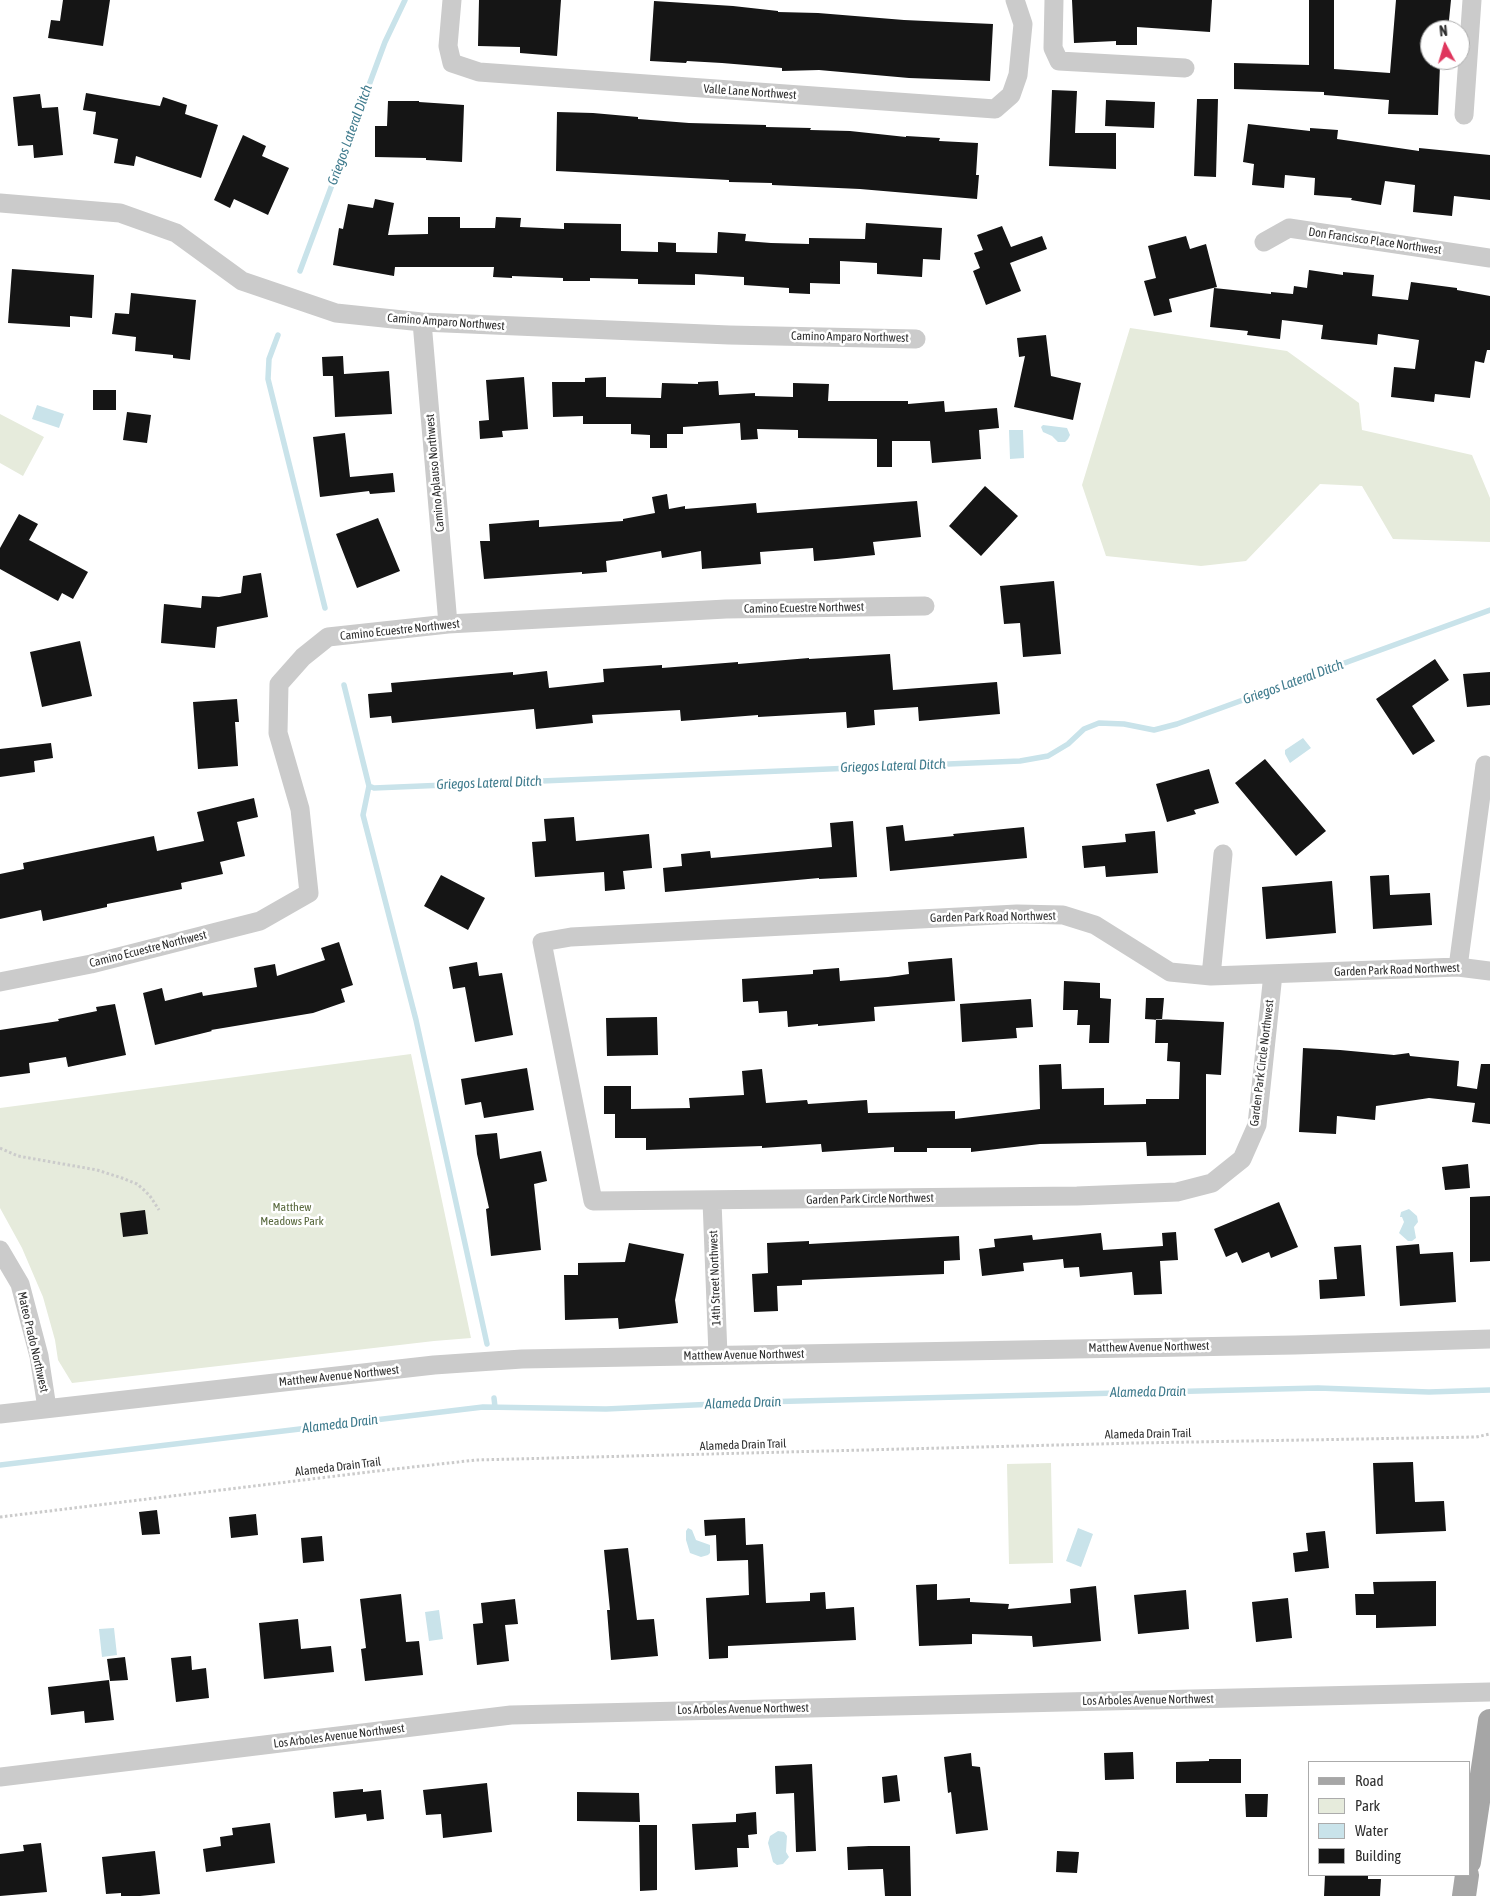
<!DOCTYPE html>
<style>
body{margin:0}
#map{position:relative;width:1490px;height:1896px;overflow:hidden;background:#fff;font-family:"Asap Condensed",sans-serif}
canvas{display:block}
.legend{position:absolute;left:1308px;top:1761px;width:162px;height:115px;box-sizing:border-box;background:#fff;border:1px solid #ababab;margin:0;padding:6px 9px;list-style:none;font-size:15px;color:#2e2e2e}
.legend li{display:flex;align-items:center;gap:10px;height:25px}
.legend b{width:25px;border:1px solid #ababab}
.north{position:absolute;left:1420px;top:20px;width:50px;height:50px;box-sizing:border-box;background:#fff;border:1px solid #ababab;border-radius:50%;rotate:354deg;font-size:14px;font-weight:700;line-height:20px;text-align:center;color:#2e2e2e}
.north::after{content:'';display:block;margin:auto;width:18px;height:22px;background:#df365d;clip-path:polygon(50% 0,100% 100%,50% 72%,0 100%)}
</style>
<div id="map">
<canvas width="1490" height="1896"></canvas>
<ul class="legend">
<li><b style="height:6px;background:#a6a6a6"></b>Road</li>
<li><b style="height:14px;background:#e6ebdc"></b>Park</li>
<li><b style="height:14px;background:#c9e3ea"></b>Water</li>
<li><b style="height:14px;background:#151515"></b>Building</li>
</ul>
<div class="north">N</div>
</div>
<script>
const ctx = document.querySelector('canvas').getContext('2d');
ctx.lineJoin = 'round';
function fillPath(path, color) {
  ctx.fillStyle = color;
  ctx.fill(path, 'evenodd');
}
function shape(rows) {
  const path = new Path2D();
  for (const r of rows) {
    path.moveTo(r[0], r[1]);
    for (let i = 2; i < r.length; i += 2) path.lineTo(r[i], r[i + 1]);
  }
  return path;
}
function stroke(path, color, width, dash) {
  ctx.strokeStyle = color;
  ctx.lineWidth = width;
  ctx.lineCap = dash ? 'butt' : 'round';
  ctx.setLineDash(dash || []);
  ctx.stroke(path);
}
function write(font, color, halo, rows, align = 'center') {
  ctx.font = font + ' "Asap Condensed",sans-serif';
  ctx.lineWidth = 5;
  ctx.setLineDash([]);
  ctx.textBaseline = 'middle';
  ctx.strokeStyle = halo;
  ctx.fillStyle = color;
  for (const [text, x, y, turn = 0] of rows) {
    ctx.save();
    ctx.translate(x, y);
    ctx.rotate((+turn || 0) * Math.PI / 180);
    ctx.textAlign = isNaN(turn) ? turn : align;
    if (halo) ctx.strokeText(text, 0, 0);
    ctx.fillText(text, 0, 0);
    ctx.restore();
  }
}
const green = shape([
 [1130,328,1287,351,1359,403,1362,430,1472,455,1490,498,1490,542,1393,539,1362,486,1320,484,1246,561,1201,566,1106,556,1082,485],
 [0,414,44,437,23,476,0,463],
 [411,1054,471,1338,434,1341,72,1383,58,1360,55,1340,43,1297,22,1248,0,1208,0,1108],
 [1051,1463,1053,1563,1009,1564,1007,1464]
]);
const water = shape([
 [37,405,64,414,59,428,32,419],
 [1043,425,1067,428,1070,435,1068,439,1065,442,1058,442,1052,436,1043,432,1041,427],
 [1009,430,1023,430,1024,458,1010,459],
 [1303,738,1311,748,1290,763,1285,754,1285,750],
 [1409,1209,1417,1216,1418,1222,1414,1227,1416,1238,1412,1241,1408,1241,1399,1233,1404,1222,1402,1217,1400,1217,1401,1212],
 [688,1528,692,1530,696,1540,710,1545,710,1553,708,1555,701,1557,690,1553,686,1540,686,1531],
 [1078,1528,1093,1534,1081,1567,1066,1561],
 [439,1610,443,1639,429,1641,425,1612],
 [114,1628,117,1655,102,1657,99,1629],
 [778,1831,784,1832,787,1836,786,1852,789,1857,783,1864,777,1865,773,1862,768,1843,770,1836]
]);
const stream = shape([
 [300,271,385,42,405,0],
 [278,335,269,359,268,379,325,608],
 [344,685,369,786,374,788,1020,761,1048,756,1068,744,1084,729,1099,723,1124,724,1154,730,1177,724,1490,610],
 [369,786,363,815,416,1020,487,1344],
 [494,1398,495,1407],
 [0,1465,483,1407,606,1409,759,1402,1318,1388,1429,1392,1490,1390]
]);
const building = shape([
 [63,0,110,0,103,46,48,38,51,20,60,21],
 [479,0,561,0,557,56,520,53,520,47,478,46],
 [1072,0,1212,0,1210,32,1137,27,1137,45,1116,45,1116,41,1074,43],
 [1309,0,1334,0,1334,69,1390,73,1396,0,1451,0,1448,30,1430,30,1430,65,1440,65,1438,115,1388,114,1389,100,1324,95,1324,92,1234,89,1234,63,1309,65],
 [654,1,733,6,778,11,778,12,818,13,904,20,993,24,990,81,909,78,819,70,782,71,782,68,722,63,687,61,686,63,650,61],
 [1052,90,1077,91,1075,133,1116,133,1116,169,1049,166],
 [86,93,160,106,163,97,187,105,185,114,218,125,201,178,136,156,134,166,114,163,118,139,93,134,96,112,83,110],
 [40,94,42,108,58,107,63,155,34,158,33,145,18,146,13,97],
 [1197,99,1218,99,1216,177,1194,176],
 [1106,100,1155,102,1154,128,1105,126],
 [388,101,419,101,419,102,464,105,462,162,426,160,426,158,375,157,375,126,387,126],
 [557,112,593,113,638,117,638,119,689,123,766,125,766,127,811,128,810,130,850,131,906,137,906,136,940,138,939,141,978,143,976,175,979,175,977,199,860,189,772,185,772,183,729,182,729,180,556,171],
 [1248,124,1310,131,1310,128,1338,130,1337,139,1419,151,1419,148,1490,155,1490,200,1454,196,1452,216,1413,212,1415,185,1385,181,1381,205,1351,200,1352,198,1314,195,1315,178,1285,175,1284,188,1252,185,1254,164,1243,162],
 [243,135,266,146,262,156,289,168,268,215,234,199,230,208,214,200],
 [375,199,394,203,388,235,428,234,428,217,460,217,460,228,495,228,496,217,521,218,520,227,564,229,564,223,621,224,621,251,658,252,658,242,676,243,676,252,717,253,718,232,746,234,745,241,771,243,809,244,809,238,865,239,866,223,942,228,940,260,923,259,922,277,877,274,877,263,840,261,840,284,810,283,810,294,789,293,789,288,744,285,744,277,695,274,695,285,638,284,638,279,590,278,590,281,563,281,563,278,512,276,512,278,493,277,494,267,395,267,394,276,333,265,339,228,343,229,348,204,373,208],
 [1002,226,1011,247,1042,236,1047,249,1010,263,1021,291,986,305,973,271,980,268,974,253,983,250,977,235],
 [1186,236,1190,249,1206,244,1217,287,1169,299,1172,312,1154,316,1144,281,1156,278,1148,246],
 [12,269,94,275,92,318,70,316,70,327,8,323],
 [1309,270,1343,275,1343,272,1374,275,1372,296,1408,300,1411,282,1457,288,1457,290,1490,296,1490,350,1487,350,1484,363,1475,361,1470,398,1435,394,1434,402,1391,397,1394,367,1415,369,1419,340,1378,334,1377,345,1321,339,1323,325,1282,320,1280,339,1247,335,1248,331,1210,327,1214,288,1271,294,1271,292,1293,294,1294,286,1307,288],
 [131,293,196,300,190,360,173,358,173,355,135,351,136,337,112,334,115,313,129,314],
 [1046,335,1051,376,1081,383,1073,420,1014,407,1025,356,1019,357,1017,338],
 [343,356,344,374,389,371,392,414,335,417,333,376,323,376,322,357],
 [524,377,528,429,502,431,503,437,480,439,479,421,489,420,486,380],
 [606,377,606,397,661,398,662,383,698,384,698,382,718,381,719,395,755,393,755,396,793,397,793,383,829,384,828,401,908,401,908,404,944,401,945,412,997,408,999,428,979,430,981,459,932,463,930,441,892,441,892,467,877,467,877,439,798,438,798,430,757,429,758,439,741,440,740,423,683,427,683,434,667,434,667,448,650,448,650,435,631,434,631,424,583,424,583,416,553,417,552,382,585,382,585,378],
 [93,390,116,390,116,410,93,410],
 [127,412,151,415,147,443,123,440],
 [345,433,350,477,393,473,395,492,370,494,369,491,320,497,313,437],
 [985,486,1018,516,981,556,949,526],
 [667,494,669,509,685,506,685,509,756,503,757,513,917,501,921,537,873,542,875,555,837,559,814,561,813,548,760,552,761,564,702,569,701,551,662,558,661,551,606,561,607,572,582,574,582,572,484,579,480,541,490,541,489,524,539,520,539,527,623,521,623,519,655,513,652,497],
 [19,514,38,524,29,540,88,572,73,599,62,593,58,601,0,569,0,548],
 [378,518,400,571,357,588,336,534],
 [261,573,268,617,217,627,215,648,161,643,164,604,201,608,202,596,219,597,241,593,243,576],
 [1054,581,1061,654,1023,657,1020,623,1004,624,1000,586],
 [80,641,92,696,42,707,30,652],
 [890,654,893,690,997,682,1000,714,919,721,918,707,874,710,875,725,847,728,846,712,758,717,758,715,681,721,680,710,592,715,593,723,536,729,534,709,392,723,391,716,370,718,368,694,392,692,391,683,513,672,513,675,547,671,549,688,604,682,603,669,662,665,662,668,738,662,738,664,809,658,809,659],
 [1435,659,1449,680,1412,706,1435,741,1413,755,1376,699],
 [1490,672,1490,705,1467,707,1463,674],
 [237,699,239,722,235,722,238,766,198,769,193,702],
 [51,743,53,758,34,761,35,772,0,777,0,749],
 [1265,759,1326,831,1296,856,1235,783],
 [1209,769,1219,803,1194,810,1196,814,1167,822,1156,784],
 [254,798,258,817,237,822,245,856,220,862,223,874,181,883,182,889,107,904,107,907,43,921,41,910,0,919,0,874,24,869,23,863,154,836,157,851,204,841,197,812],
 [574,817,576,841,649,834,652,868,623,871,625,889,605,891,604,872,535,877,532,842,546,841,544,819],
 [853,821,857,877,819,879,819,878,665,892,663,868,682,866,681,854,710,851,711,858,832,847,830,823],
 [903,825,905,841,954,836,953,834,1024,827,1027,858,890,871,886,827],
 [1155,831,1158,873,1106,877,1105,866,1084,868,1082,846,1126,842,1125,834],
 [441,875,485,898,468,930,424,906],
 [1389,875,1390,895,1430,893,1432,925,1373,929,1370,876],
 [1332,881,1336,933,1266,939,1262,887],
 [339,942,353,985,341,989,345,1002,313,1013,211,1030,212,1031,155,1045,143,993,162,988,165,1001,202,992,203,996,257,987,254,968,275,964,277,976,325,960,321,948],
 [952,958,955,1001,874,1007,875,1021,818,1026,818,1024,788,1027,787,1011,759,1013,758,1001,743,1002,742,979,813,974,813,970,839,968,840,981,888,977,909,974,908,962],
 [477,962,479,976,502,973,513,1035,475,1042,465,987,453,989,449,967],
 [1064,981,1100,983,1100,998,1111,999,1109,1043,1089,1043,1090,1025,1077,1025,1078,1010,1063,1010],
 [1146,998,1164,998,1162,1020,1145,1019],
 [1031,999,1033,1027,1016,1028,1017,1038,962,1042,960,1004],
 [115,1004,126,1055,68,1067,66,1057,29,1063,30,1073,0,1077,0,1030,59,1021,58,1019,97,1011,96,1007],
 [657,1017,658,1055,607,1056,606,1018],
 [1156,1019,1224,1022,1221,1075,1206,1074,1206,1155,1147,1156,1146,1142,1040,1144,971,1152,971,1148,927,1148,927,1152,894,1152,894,1147,822,1152,821,1144,762,1148,762,1146,646,1150,646,1138,615,1138,615,1114,604,1114,604,1086,631,1086,631,1109,690,1108,689,1098,744,1095,742,1071,762,1069,766,1103,807,1100,808,1104,867,1100,868,1113,955,1111,955,1119,1040,1109,1039,1065,1061,1064,1062,1089,1104,1088,1104,1105,1146,1104,1146,1099,1179,1099,1180,1062,1167,1061,1168,1043,1155,1043],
 [1303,1048,1340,1050,1394,1055,1409,1053,1410,1056,1459,1061,1457,1086,1477,1089,1481,1064,1490,1064,1490,1124,1472,1122,1475,1103,1429,1098,1376,1106,1375,1120,1337,1116,1336,1134,1299,1132],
 [527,1068,534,1110,484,1118,481,1102,465,1105,461,1079],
 [497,1133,500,1159,541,1151,547,1181,534,1184,541,1250,491,1256,486,1209,489,1208,477,1154,475,1135],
 [1468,1164,1470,1188,1445,1190,1442,1167],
 [1490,1196,1490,1261,1470,1262,1470,1197],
 [1279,1202,1298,1247,1271,1258,1269,1252,1242,1263,1237,1252,1226,1257,1214,1229],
 [145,1210,148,1234,123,1237,120,1213],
 [1176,1232,1178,1260,1160,1261,1162,1294,1134,1295,1132,1272,1080,1277,1079,1267,1064,1268,1063,1259,1023,1263,1024,1271,982,1276,979,1249,995,1247,994,1239,1032,1235,1033,1240,1101,1233,1103,1250,1163,1246,1162,1233],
 [959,1236,960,1260,944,1261,944,1274,802,1280,802,1285,777,1286,778,1311,754,1312,752,1274,768,1273,767,1243,809,1241,809,1244],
 [629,1243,684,1254,675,1300,678,1323,619,1329,618,1318,565,1320,564,1275,578,1275,578,1263,625,1262],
 [1419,1244,1420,1254,1453,1252,1456,1302,1400,1306,1396,1246],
 [1361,1245,1365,1296,1320,1299,1319,1280,1337,1279,1334,1247],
 [1413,1462,1415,1502,1444,1501,1446,1531,1376,1534,1373,1463],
 [157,1510,160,1534,142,1535,139,1512],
 [256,1514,258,1535,231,1538,229,1517],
 [745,1518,746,1545,763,1544,766,1603,810,1601,810,1593,825,1592,826,1609,854,1607,856,1640,728,1646,728,1658,709,1659,706,1598,749,1595,748,1560,717,1561,716,1535,705,1536,704,1520],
 [1325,1531,1329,1568,1295,1572,1293,1553,1308,1551,1306,1533],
 [322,1536,324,1561,303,1563,301,1538],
 [628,1548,637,1620,654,1619,658,1656,611,1660,607,1610,610,1610,604,1550],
 [1436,1581,1436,1626,1376,1628,1376,1615,1356,1615,1355,1594,1374,1594,1373,1582],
 [937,1584,937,1600,970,1598,970,1602,1009,1604,1008,1609,1071,1603,1070,1589,1096,1586,1101,1641,1033,1647,1032,1636,972,1634,972,1644,919,1646,916,1585],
 [1186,1590,1189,1629,1138,1634,1134,1595],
 [401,1594,406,1642,419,1641,423,1675,365,1681,361,1649,366,1648,360,1599],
 [1288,1598,1292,1638,1256,1642,1252,1602],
 [515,1599,518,1624,505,1625,509,1661,477,1665,473,1624,483,1623,481,1603],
 [298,1619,301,1649,331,1646,334,1672,264,1679,259,1623],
 [191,1656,192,1670,206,1668,209,1698,176,1702,171,1658],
 [125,1657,128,1680,110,1681,107,1659],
 [109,1680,114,1720,85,1723,84,1711,51,1715,48,1687],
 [1133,1752,1134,1779,1105,1780,1104,1753],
 [971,1753,972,1766,980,1767,988,1830,956,1834,951,1792,948,1793,944,1757],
 [1209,1759,1241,1759,1241,1783,1176,1783,1176,1762,1209,1761],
 [812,1764,816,1851,796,1852,794,1793,776,1794,775,1766],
 [897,1775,900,1801,884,1803,882,1777],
 [487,1783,492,1832,443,1838,441,1814,426,1815,423,1790],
 [363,1789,363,1792,381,1790,384,1819,367,1821,366,1814,335,1818,333,1792],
 [577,1792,639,1793,640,1822,577,1821],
 [1245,1794,1268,1794,1267,1817,1246,1817],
 [756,1812,757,1834,748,1835,749,1848,737,1848,738,1867,695,1870,692,1824,736,1822,736,1814],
 [270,1823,275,1863,206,1872,203,1849,221,1846,220,1837,233,1835,232,1828],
 [639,1825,657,1825,657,1890,640,1891],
 [41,1843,47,1892,0,1896,0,1854,24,1851,23,1845],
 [869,1846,910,1846,911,1896,885,1896,883,1869,848,1870,847,1847],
 [155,1851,160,1894,140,1896,121,1896,121,1893,106,1894,102,1857],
 [1057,1851,1079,1852,1077,1873,1056,1872],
 [1325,1875,1368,1875,1368,1879,1381,1879,1380,1896,1324,1896]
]);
const path = shape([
 [0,1148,18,1156,97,1170,122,1178,137,1184,144,1190,150,1196,159,1210],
 [0,1517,377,1471,476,1460,1136,1443,1416,1438,1476,1437,1490,1434]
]);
const minor = shape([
 [452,0,448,46,452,63,479,72,995,109,1011,95,1018,75,1023,24,1015,0],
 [1054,0,1053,48,1059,61,1185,68],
 [1464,115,1472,0],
 [0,203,120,213,176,233,242,281,336,313,422,322,729,335,916,339],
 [1264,242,1289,228,1490,258],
 [422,322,448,624],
 [1458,967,1485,765],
 [1273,974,1257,1125,1242,1159,1212,1183,1177,1192,1077,1196,593,1201,542,942,571,937,1017,914,1063,915,1095,925,1170,972,1211,976,1458,967,1490,971],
 [1211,976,1223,854],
 [0,982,91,964,260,921,309,893,300,809,278,733,279,684,303,657,328,637,448,624,726,609,925,606],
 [712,1201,718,1355],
 [0,1250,20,1284,39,1356,47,1408],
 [0,1414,434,1365,522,1359,1295,1345,1490,1339],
 [0,1777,511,1715,1490,1692]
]);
const major = shape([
 [1469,1862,1490,1721],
 [1464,1896,1467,1875]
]);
const streetNames = [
 ["Valle Lane Northwest",750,92,4],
 ["Don Francisco Place Northwest",1375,241,8],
 ["Camino Amparo Northwest",446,322,4],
 ["Camino Amparo Northwest",850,337,1],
 ["Camino Aplauso Northwest",435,473,-95],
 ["Camino Ecuestre Northwest",804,608,-1],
 ["Camino Ecuestre Northwest",400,630,-6],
 ["Garden Park Road Northwest",993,917,-1],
 ["Camino Ecuestre Northwest",148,949,-14],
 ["Garden Park Road Northwest",1397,970,-2],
 ["Garden Park Circle Northwest",1262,1063,-83],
 ["Garden Park Circle Northwest",870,1199,-1],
 ["14th Street Northwest",715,1278,-92],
 ["Mateo Prado Northwest",33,1342,77],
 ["Matthew Avenue Northwest",1149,1347,-1],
 ["Matthew Avenue Northwest",744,1355,-1],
 ["Matthew Avenue Northwest",339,1376,-6],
 ["Alameda Drain Trail",1148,1434,-1],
 ["Alameda Drain Trail",743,1445,-2],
 ["Alameda Drain Trail",338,1467,-7],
 ["Los Arboles Avenue Northwest",1148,1700,-1],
 ["Los Arboles Avenue Northwest",743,1709,-1],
 ["Los Arboles Avenue Northwest",339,1736,-7]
];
const parkNames = [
 ["Matthew",292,1207],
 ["Meadows Park",292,1221]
];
const waterNames = [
 ["Griegos Lateral Ditch",350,135,-70],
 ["Griegos Lateral Ditch",1293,682,-20],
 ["Griegos Lateral Ditch",893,766,-2],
 ["Griegos Lateral Ditch",489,783,-2],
 ["Alameda Drain",1148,1392,-1],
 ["Alameda Drain",743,1403,-2],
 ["Alameda Drain",340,1424,-7]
];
fillPath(green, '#e6ebdc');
fillPath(water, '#c9e3ea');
stroke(stream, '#c9e3ea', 5.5);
fillPath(building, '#151515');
stroke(path, '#cbcbcb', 3, [2.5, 2.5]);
stroke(minor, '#cbcbcb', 19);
stroke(major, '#a6a6a6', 24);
write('12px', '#2e2e2e', '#fff', streetNames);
write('12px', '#58683d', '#fff', parkNames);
write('italic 14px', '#3f7b8d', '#fff', waterNames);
</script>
